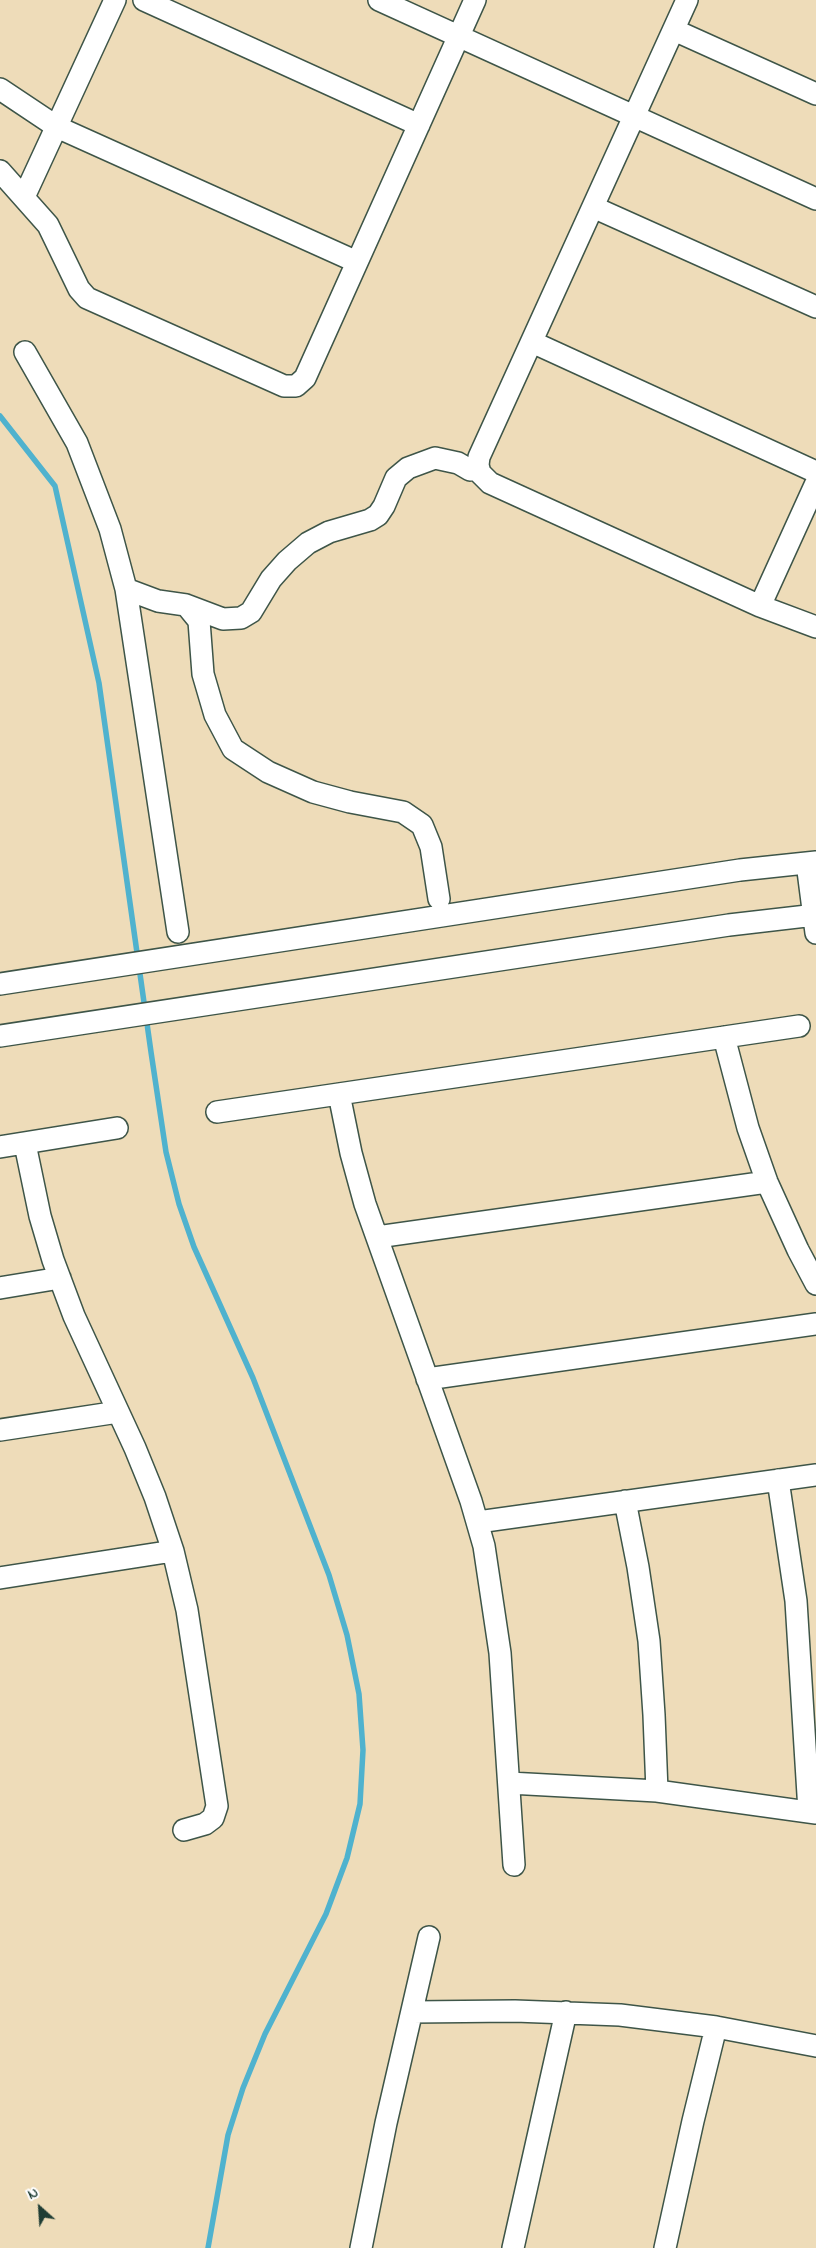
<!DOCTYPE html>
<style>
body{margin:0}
#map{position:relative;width:816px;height:2248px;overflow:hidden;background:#eedcb9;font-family:"Indie Flower",sans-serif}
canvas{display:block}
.north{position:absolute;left:15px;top:2183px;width:50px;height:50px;-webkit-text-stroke:4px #fff;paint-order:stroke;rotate:334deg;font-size:14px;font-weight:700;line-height:20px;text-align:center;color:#1f3d34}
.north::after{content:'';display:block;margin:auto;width:18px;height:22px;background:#1f3d34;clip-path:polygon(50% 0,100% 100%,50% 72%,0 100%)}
</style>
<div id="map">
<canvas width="816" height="2248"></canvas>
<div class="north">N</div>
</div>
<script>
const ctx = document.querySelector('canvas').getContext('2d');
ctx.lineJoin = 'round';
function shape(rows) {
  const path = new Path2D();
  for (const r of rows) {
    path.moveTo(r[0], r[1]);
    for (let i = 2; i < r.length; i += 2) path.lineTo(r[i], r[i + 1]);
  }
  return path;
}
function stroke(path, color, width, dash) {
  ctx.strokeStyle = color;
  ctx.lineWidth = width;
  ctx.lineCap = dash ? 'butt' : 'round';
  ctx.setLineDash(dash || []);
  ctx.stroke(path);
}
const stream = shape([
 [0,416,55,486,99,683,151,1052,166,1152,179,1204,194,1247,253,1378,329,1575,347,1635,359,1694,363,1750,360,1804,347,1858,326,1914,265,2034,243,2088,228,2135,208,2248]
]);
const minor = shape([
 [144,0,419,125],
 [379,0,816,199],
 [687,0,479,457,478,465,480,473,490,483,760,606,816,627],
 [674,30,816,94],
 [0,89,57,127,357,262],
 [0,171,48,225,79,289,87,298,284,386,296,386,305,378,475,0],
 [24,197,115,0],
 [593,207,816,307],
 [532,342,816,472],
 [25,352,77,443,110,529,126,589,178,932],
 [126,589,158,601,186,605,199,621,203,674,215,715,233,749,268,772,313,792,350,802,403,812,422,825,431,847,439,899],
 [186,605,223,619,241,618,251,612,271,579,287,561,308,543,329,532,370,520,378,515,384,506,396,478,408,468,435,458,458,463,470,470],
 [760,606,816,483],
 [807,863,816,933],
 [0,984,740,870,816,862],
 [0,1036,729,925,816,915],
 [724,1037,748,1128,767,1182,798,1250,816,1284],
 [339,1094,351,1153,365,1204,471,1501,484,1546,500,1653,514,1865],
 [217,1112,799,1026],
 [25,1144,40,1216,53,1260,74,1316,135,1448,155,1497,173,1551,187,1610,217,1806,213,1818,205,1824,184,1830],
 [0,1147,117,1128],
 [377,1237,767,1182],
 [0,1288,60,1278],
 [427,1379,816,1324],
 [0,1430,118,1412],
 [778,1480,796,1601,809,1811],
 [625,1501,638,1567,649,1641,654,1715,657,1791],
 [478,1522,816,1475],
 [0,1578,173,1551],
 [509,1783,657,1791,816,1813],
 [412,2012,515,2011,620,2015,716,2027,816,2046],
 [361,2248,386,2123,429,1937],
 [513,2248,566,2012],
 [665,2248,693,2121,716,2027]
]);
stroke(stream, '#4fb2ce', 5.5);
stroke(minor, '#3e5548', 24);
stroke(minor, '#fff', 21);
</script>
